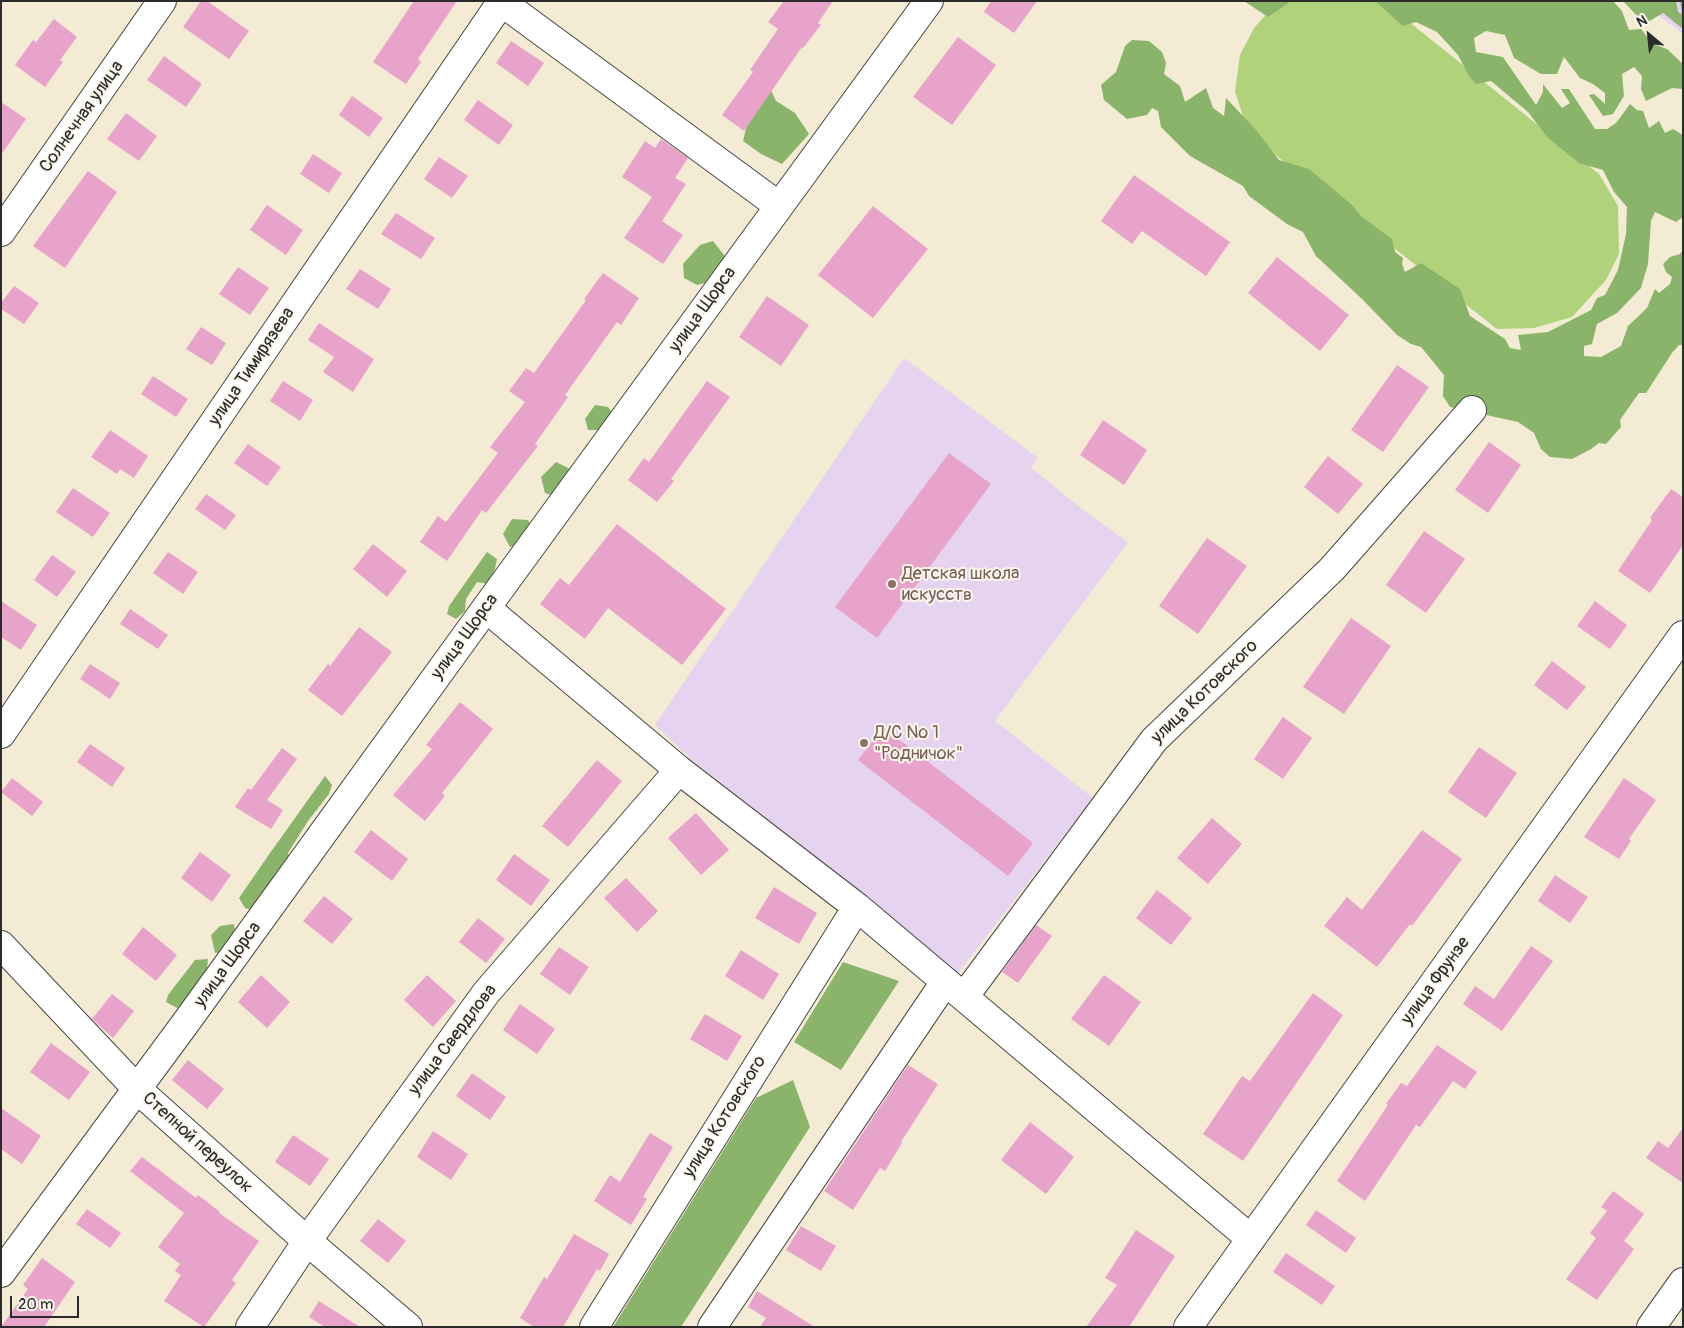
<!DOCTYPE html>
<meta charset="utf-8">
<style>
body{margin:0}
#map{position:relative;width:1684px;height:1328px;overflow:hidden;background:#f3ebd4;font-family:Pangolin,sans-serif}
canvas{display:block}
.frame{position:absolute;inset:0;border:2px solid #2b2b2b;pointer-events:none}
.north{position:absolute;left:1624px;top:10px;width:50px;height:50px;-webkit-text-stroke:4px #fbf7ec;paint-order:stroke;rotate:332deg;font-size:14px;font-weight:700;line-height:20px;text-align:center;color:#2b2b2b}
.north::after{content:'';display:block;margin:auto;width:18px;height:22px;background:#2b2b2b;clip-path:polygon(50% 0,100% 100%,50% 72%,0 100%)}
.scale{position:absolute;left:10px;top:1296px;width:69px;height:22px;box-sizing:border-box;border:2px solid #2b2b2b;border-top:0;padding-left:6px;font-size:15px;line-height:18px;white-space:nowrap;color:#2b2b2b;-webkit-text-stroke:4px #fbf7ec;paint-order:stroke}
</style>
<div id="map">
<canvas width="1684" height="1328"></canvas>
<div class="frame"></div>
<div class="north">N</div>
<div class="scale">20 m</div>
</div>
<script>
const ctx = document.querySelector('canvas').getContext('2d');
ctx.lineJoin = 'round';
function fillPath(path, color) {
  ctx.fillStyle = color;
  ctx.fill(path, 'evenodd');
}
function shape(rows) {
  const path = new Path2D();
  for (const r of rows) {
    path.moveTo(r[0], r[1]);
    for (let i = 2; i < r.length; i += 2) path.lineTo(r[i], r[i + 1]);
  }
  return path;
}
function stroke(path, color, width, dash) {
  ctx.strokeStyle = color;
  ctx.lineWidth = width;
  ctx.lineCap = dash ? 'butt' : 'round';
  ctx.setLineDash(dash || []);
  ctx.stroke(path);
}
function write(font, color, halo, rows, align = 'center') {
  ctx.font = font + ' Pangolin,sans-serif';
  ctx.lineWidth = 4;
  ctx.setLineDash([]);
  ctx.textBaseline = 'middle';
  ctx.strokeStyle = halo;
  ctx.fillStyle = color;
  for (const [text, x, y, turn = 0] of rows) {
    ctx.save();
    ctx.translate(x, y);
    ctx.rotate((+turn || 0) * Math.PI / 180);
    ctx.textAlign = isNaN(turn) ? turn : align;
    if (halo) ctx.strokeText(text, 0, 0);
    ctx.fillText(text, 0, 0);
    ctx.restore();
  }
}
const built = shape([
 [1640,1,1683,1,1683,34],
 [904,358,1038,458,1031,468,1087,513,1128,542,995,721,1093,798,956,976,826,865,692,760,655,725]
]);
const green = shape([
 [1278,1,1383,1,1599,174,1618,206,1619,254,1606,280,1572,317,1534,328,1497,329,1249,134,1235,92,1240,55,1254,28]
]);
const forest = shape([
 [1244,1,1291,1,1268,17],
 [1375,1,1613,1,1622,11,1629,30,1641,29,1653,44,1667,49,1683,64,1683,89,1672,88,1646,101,1641,89,1642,76,1634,67,1622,74,1624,96,1613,114,1603,116,1589,95,1594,94,1605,104,1605,93,1593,84,1580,78,1564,57,1557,74,1541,74,1514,58,1505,35,1486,31,1474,38,1476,52,1503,57,1536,105,1543,92,1543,84,1562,108,1570,103,1561,89,1569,89,1595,129,1607,129,1616,123,1630,104,1637,110,1643,111,1649,128,1659,121,1665,133,1673,129,1683,135,1683,217,1676,222,1655,212,1651,221,1648,264,1641,288,1617,313,1597,324,1592,344,1584,346,1584,356,1601,357,1621,346,1628,326,1647,308,1655,289,1659,293,1670,284,1672,277,1666,272,1663,264,1670,257,1680,254,1683,250,1683,345,1679,345,1672,353,1646,393,1639,393,1620,420,1621,427,1606,444,1599,443,1591,449,1572,459,1550,457,1541,449,1534,433,1518,422,1450,407,1443,396,1444,375,1421,347,1411,344,1397,335,1362,299,1316,256,1303,232,1287,224,1249,196,1243,186,1190,156,1161,127,1158,111,1152,108,1147,115,1127,119,1104,100,1101,85,1116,72,1125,46,1132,40,1149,41,1162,52,1166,63,1164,74,1180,86,1185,102,1206,88,1213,108,1224,116,1226,98,1257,131,1279,160,1309,169,1352,205,1362,217,1392,239,1395,252,1403,258,1402,264,1405,272,1421,263,1460,289,1470,316,1505,339,1510,348,1521,350,1518,335,1548,332,1591,310,1597,298,1605,295,1618,270,1626,234,1627,207,1614,192,1603,170,1579,163,1548,138,1528,112,1491,81,1476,84,1469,76,1458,55,1437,32,1416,22,1403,26],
 [1623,1,1676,1,1678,12,1682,14,1680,1,1683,1,1683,29,1663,13,1648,22,1641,20],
 [770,88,776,101,795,113,809,134,782,164,761,154,743,141,752,105],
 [713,241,724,255,724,270,717,280,697,285,684,278,683,264,700,245],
 [595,405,608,407,614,415,601,430,588,430,585,419],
 [556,462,572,470,554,496,545,493,541,477],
 [512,519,528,520,532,527,525,544,510,547,503,534],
 [487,552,497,559,495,569,488,584,477,582,466,599,465,611,456,619,447,614,449,606],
 [325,776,332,785,329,794,308,821,288,853,291,862,257,911,245,908,239,898,270,853],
 [234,924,236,937,230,951,215,953,211,935,220,926],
 [208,959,206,979,191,1002,177,1008,166,1002,168,995,195,960],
 [843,962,899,981,841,1070,794,1042],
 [793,1080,810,1127,681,1327,613,1327,756,1098]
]);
const building = shape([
 [201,1,207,1,249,31,229,59,183,27],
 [414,1,457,1,418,59,421,62,406,84,373,62],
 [784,1,833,1,818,23,821,25,803,48,802,47,744,131,722,115,753,72,750,70,778,29,768,22],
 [991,1,1037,1,1014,33,984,12],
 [54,19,77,37,60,60,63,62,45,87,15,65,33,40,36,42],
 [958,37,996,65,952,125,913,97],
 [511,41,544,63,528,86,496,63],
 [164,56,202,84,186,107,147,80],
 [352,96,383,118,369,137,339,115],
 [478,100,513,125,499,145,464,120],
 [1,102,26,119,1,155],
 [126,113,157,136,139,161,107,139],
 [661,139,688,158,675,178,686,184,662,221,683,235,663,264,624,238,652,197,622,177,645,141,655,148],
 [313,154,342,173,329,193,300,174],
 [439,157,468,176,452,198,424,179],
 [88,171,117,192,65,268,33,246],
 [1134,175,1230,242,1206,276,1142,231,1132,244,1101,221],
 [267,205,303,230,286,255,250,230],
 [873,206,928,249,873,318,818,275],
 [396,213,435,238,421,259,381,234],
 [1277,257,1349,315,1320,351,1248,293],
 [238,267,269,288,250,315,219,294],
 [360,269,391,289,378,309,346,289],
 [603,273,639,298,621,325,617,322,565,395,568,397,535,444,538,446,486,513,482,510,447,561,420,542,438,516,446,522,498,453,490,447,525,402,509,391,526,368,534,373,586,300,584,299],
 [14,286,39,303,24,324,1,309,1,303],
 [767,296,809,325,781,366,739,337],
 [319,323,374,359,353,392,323,372,334,357,308,340],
 [201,327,226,343,212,365,186,349],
 [1397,365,1429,387,1383,452,1351,430],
 [153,376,188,399,176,417,141,394],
 [283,381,313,400,300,421,270,401],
 [707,381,730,397,671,479,674,481,657,502,628,480,644,458,649,462],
 [1103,420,1147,450,1124,485,1080,455],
 [110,430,148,456,134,478,120,469,117,474,91,457],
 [1489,442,1521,465,1488,513,1455,490],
 [248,444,281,467,267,486,234,463],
 [949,453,991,484,877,638,835,607],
 [1328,456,1363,484,1338,514,1304,487],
 [73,488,110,513,93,537,56,512],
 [1671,489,1683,497,1683,545,1650,593,1618,571,1652,520,1650,518],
 [206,494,236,515,225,530,195,509],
 [617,524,726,609,682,665,608,608,585,639,540,604,560,578,569,585],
 [1424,531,1465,559,1426,613,1386,585],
 [1207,538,1247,566,1198,634,1159,606],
 [373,544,407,571,387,597,353,569],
 [168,552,198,572,183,594,153,573],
 [52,555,76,572,57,597,34,580],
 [1,601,37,625,21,650,1,637],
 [1595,601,1627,625,1610,649,1577,626],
 [130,609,168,635,158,649,120,624],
 [1351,618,1391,646,1344,714,1303,687],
 [359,627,392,652,342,716,308,690,328,664,330,666],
 [1552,661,1586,687,1567,710,1534,685],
 [90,664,120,683,110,699,80,679],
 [460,702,493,729,442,793,445,796,425,821,393,795,432,749,426,745],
 [1283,717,1312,738,1283,779,1254,759],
 [883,727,1033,843,1008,876,858,760],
 [90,744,125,768,112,787,77,762],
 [1479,747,1517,773,1486,818,1448,792],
 [282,748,297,759,267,800,283,810,271,829,235,807,248,788,251,790],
 [597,760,622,781,568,847,542,826],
 [12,778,43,802,32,816,1,792],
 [1624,778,1656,800,1629,839,1631,841,1619,859,1584,837],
 [696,813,729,850,701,875,668,838],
 [1212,818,1242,844,1208,884,1177,858],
 [371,830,408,859,392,881,354,852],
 [1422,830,1462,859,1412,926,1410,924,1377,967,1324,926,1347,897,1362,910],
 [200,852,231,875,212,902,181,878],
 [514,854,550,880,531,906,496,880],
 [1555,875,1588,897,1570,923,1538,901],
 [626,878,658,911,637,932,604,898],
 [774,887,817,913,799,944,755,918],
 [1157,890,1192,918,1171,945,1136,918],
 [324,896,353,919,332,944,303,921],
 [478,918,505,939,486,963,459,942],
 [1036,925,1052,936,1018,983,1002,972],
 [143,927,177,955,156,981,122,954],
 [1531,946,1553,961,1502,1031,1463,1004,1475,986,1494,999],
 [559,947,589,967,570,995,540,974],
 [741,950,779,974,763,1000,725,976],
 [261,975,290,1002,267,1028,238,1002],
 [427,975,456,1001,433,1027,404,1000],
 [1104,975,1141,1002,1109,1046,1071,1019],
 [1313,993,1343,1015,1243,1161,1203,1134,1242,1076,1250,1081],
 [112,994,134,1011,113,1038,92,1019],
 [520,1004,555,1029,537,1054,503,1030],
 [705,1014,742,1036,727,1061,690,1039],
 [51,1043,90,1072,69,1100,30,1072],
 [1437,1045,1477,1072,1465,1089,1453,1081,1420,1127,1416,1125,1365,1201,1337,1181,1388,1105,1386,1104,1401,1083,1407,1086],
 [188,1060,224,1089,207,1109,172,1080],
 [908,1065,938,1084,901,1142,902,1143,885,1171,880,1168,853,1210,824,1191],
 [472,1073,506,1097,490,1120,456,1096],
 [1,1108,41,1136,22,1164,1,1149],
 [1030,1122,1074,1157,1046,1194,1001,1160],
 [1683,1128,1683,1183,1646,1158,1658,1141,1668,1148],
 [433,1131,468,1154,451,1180,417,1157],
 [650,1133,673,1147,643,1197,647,1199,631,1225,594,1201,610,1175,620,1182],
 [293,1135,329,1159,310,1186,275,1162],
 [142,1157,196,1198,198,1195,220,1212,219,1213,259,1241,232,1280,236,1283,204,1327,164,1301,181,1275,175,1271,180,1264,158,1247,184,1213,130,1171],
 [1613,1191,1644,1214,1624,1241,1634,1249,1597,1300,1566,1279,1596,1238,1590,1233,1607,1211,1601,1207],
 [87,1209,121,1233,110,1248,76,1224],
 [1316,1210,1356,1238,1346,1253,1306,1225],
 [378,1219,406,1241,388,1263,360,1241],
 [801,1226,836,1246,821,1271,786,1250],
 [1136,1230,1175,1256,1129,1327,1086,1327,1117,1285,1105,1278],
 [574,1234,609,1254,600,1271,597,1269,563,1327,534,1327,520,1318,544,1277,547,1279],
 [1286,1253,1335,1286,1322,1305,1273,1272],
 [42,1258,75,1282,44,1327,1,1327,28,1289,23,1285],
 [757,1291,815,1327,760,1327,766,1318,748,1307],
 [319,1301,360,1327,325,1327,309,1317]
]);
const minor = shape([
 [500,1,779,206],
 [1,232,162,1],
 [486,608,679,770,857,907,1251,1239],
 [1,734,502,1],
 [1,945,137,1089,307,1241,408,1327],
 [964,997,1154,740,1332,569,1472,410],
 [1,1273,187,1021,486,608,929,1],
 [250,1327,307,1241,486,993,679,770],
 [594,1327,857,907],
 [712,1327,945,982],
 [1188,1327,1683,635],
 [1651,1327,1683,1282]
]);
const markers = [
 [892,584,5,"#8d6e63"],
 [864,743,5,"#8d6e63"]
];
const streetNames = [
 ["Солнечная улица",82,117,-55],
 ["улица Щорса",703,310,-54],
 ["улица Тимирязева",252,367,-56],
 ["улица Щорса",465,637,-54],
 ["улица Котовского",1205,692,-44],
 ["улица Щорса",228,965,-54],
 ["улица Фрунзе",1436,981,-54],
 ["улица Свердлова",453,1040,-53],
 ["улица Котовского",725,1117,-58],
 ["Степной переулок",197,1143,42]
];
const educationNames = [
 ["Детская школа",902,574],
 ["искусств",902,595],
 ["Д/С № 1",874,733],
 ["\"Родничок\"",874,754]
];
fillPath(built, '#e5d3f0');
fillPath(green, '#afd27b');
fillPath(forest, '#8bb46b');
fillPath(building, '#e8a3cb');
stroke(minor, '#494844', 30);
stroke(minor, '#fff', 28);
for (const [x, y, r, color] of markers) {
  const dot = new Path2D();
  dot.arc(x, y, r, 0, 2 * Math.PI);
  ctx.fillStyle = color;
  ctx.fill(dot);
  stroke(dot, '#fbf7ec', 2);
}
write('18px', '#2b2b2b', '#fbf7ec', streetNames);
write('18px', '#785e54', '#fbf7ec', educationNames, 'left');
</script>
